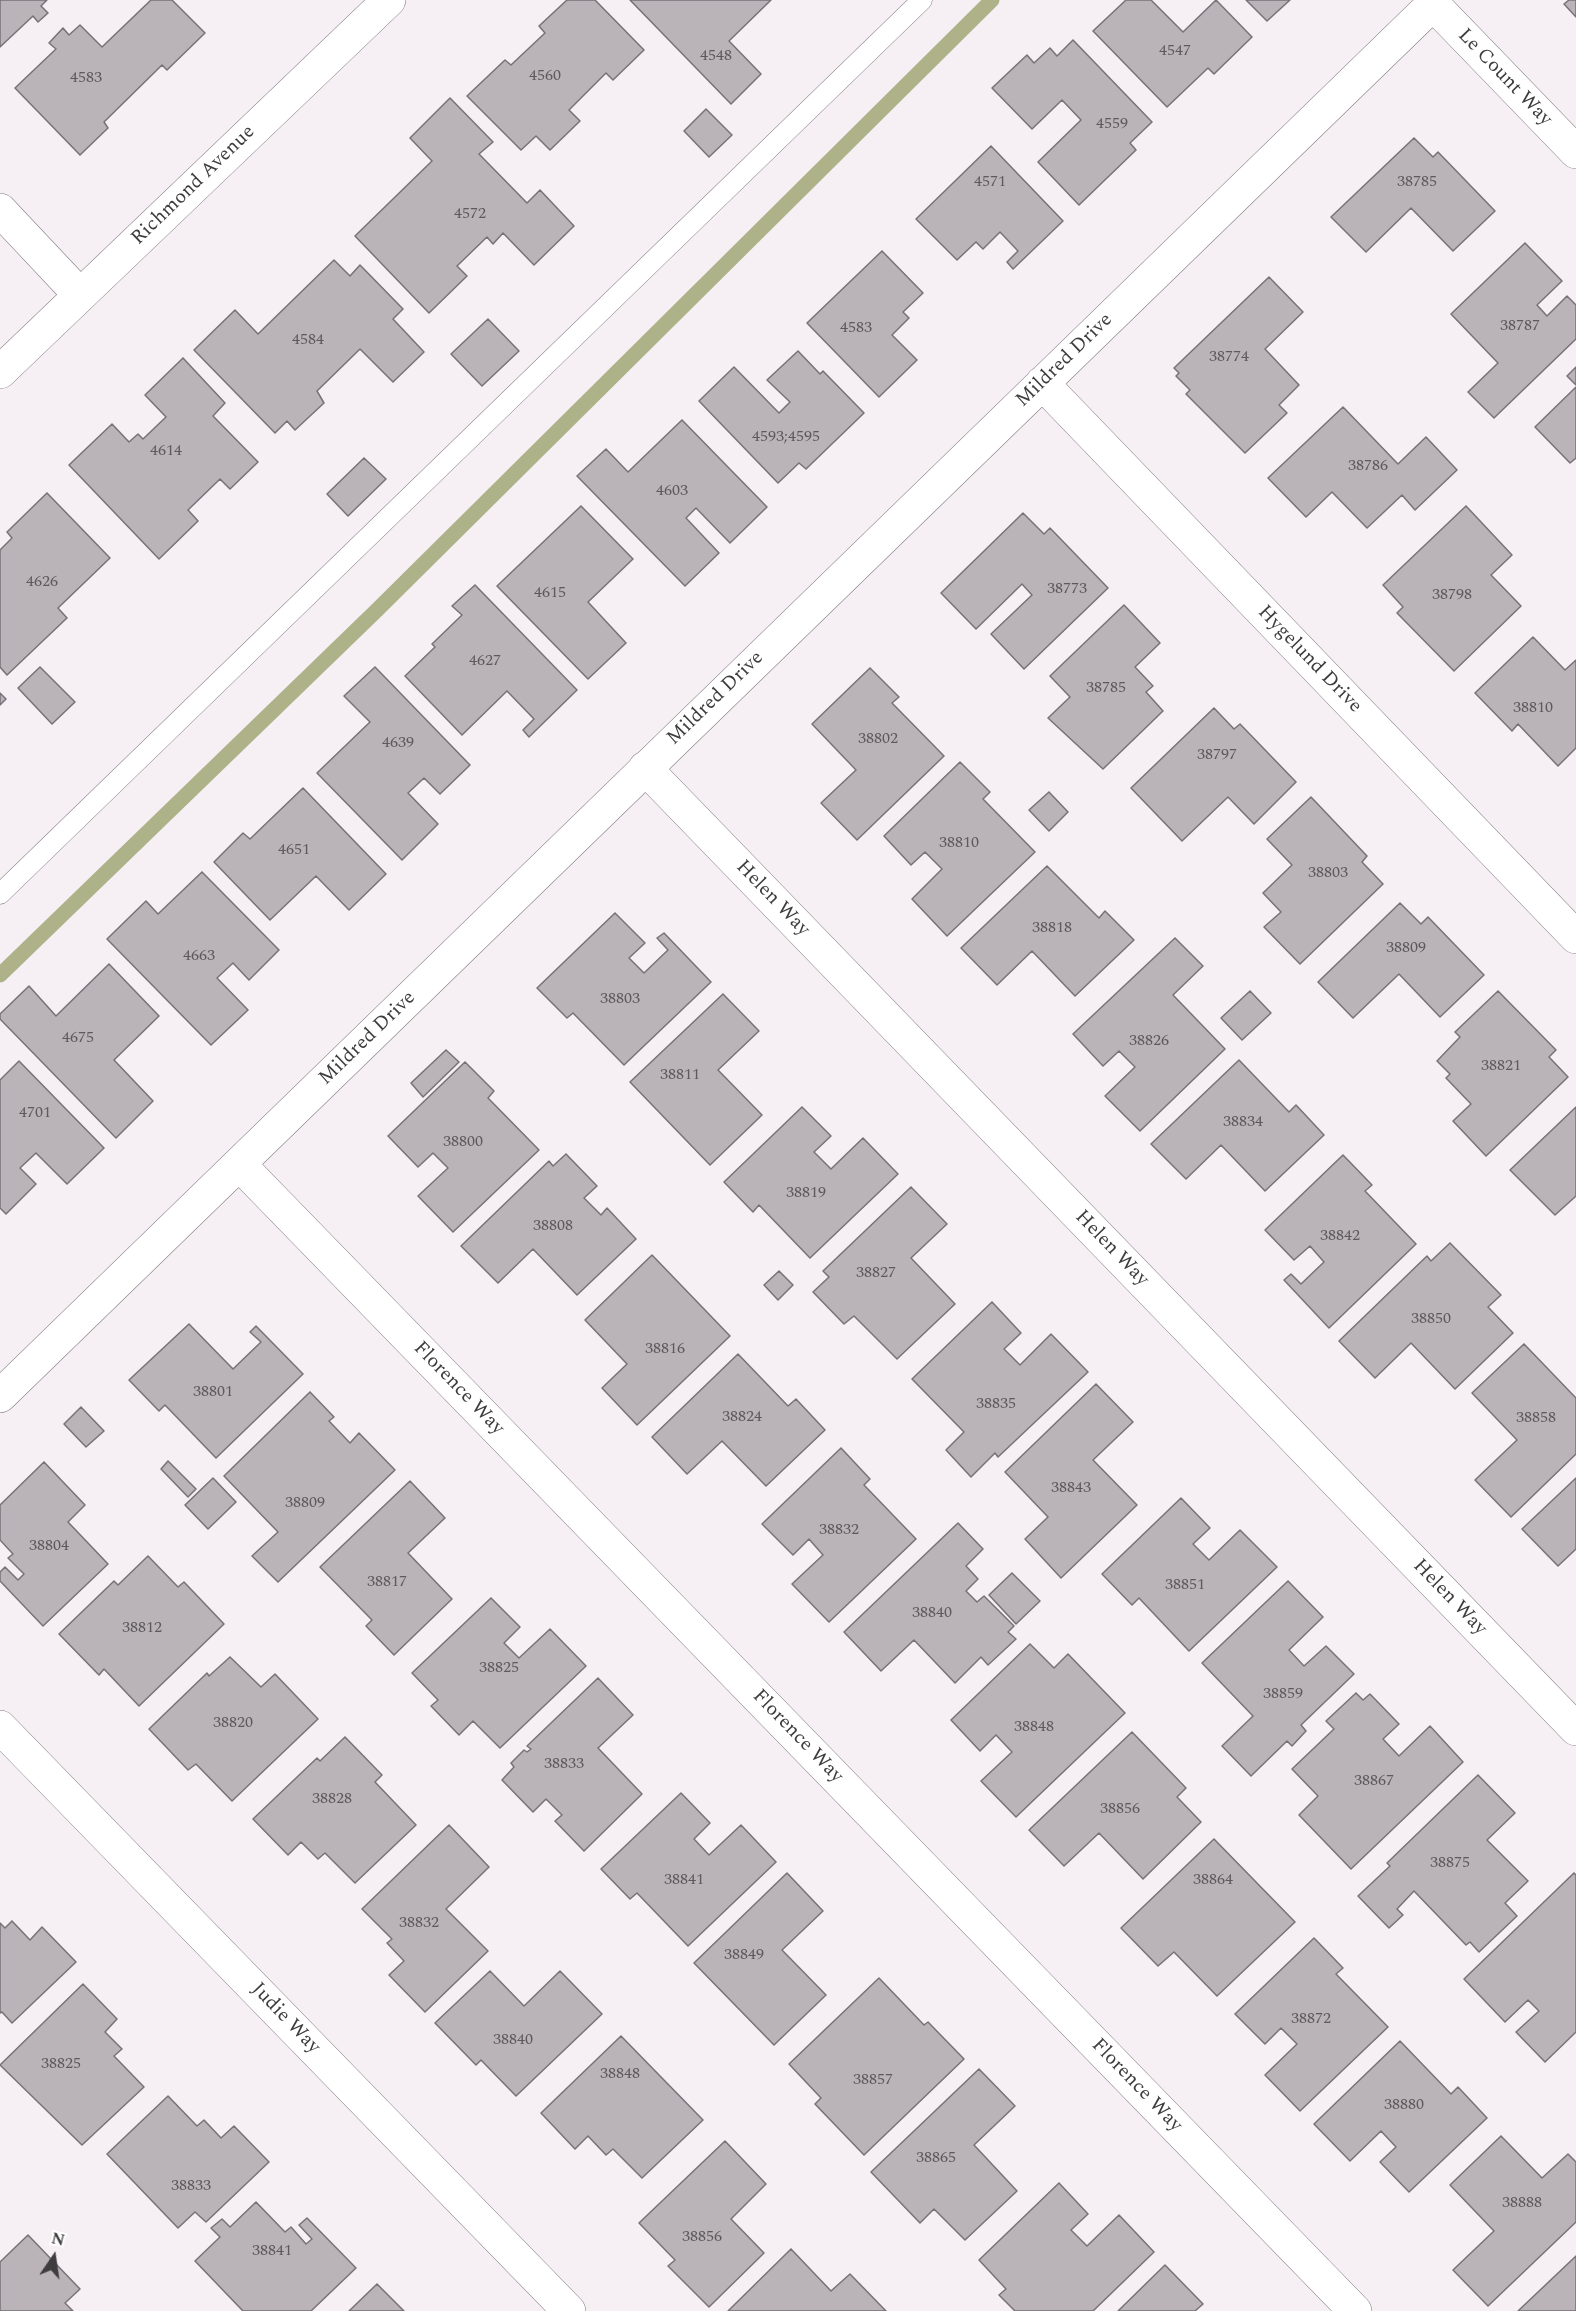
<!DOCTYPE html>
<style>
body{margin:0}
#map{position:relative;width:1576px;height:2311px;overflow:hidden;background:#f6eff4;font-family:Spectral,serif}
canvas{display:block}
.north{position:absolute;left:24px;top:2227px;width:60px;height:60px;-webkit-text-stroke:4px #fff;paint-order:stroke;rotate:13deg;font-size:16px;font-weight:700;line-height:24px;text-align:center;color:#3f3c3e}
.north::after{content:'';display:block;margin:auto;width:21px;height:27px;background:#3f3c3e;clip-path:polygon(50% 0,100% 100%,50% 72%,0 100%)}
</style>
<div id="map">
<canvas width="1576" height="2311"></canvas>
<div class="north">N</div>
</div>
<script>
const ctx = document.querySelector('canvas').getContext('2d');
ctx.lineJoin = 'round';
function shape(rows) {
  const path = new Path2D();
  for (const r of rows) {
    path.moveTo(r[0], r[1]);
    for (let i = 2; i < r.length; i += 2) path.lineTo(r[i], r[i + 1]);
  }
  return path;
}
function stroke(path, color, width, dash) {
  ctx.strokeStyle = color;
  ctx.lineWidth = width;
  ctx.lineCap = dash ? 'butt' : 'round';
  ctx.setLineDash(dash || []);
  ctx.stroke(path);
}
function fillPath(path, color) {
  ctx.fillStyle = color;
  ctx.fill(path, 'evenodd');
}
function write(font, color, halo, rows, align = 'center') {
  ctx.font = font + ' Spectral,serif';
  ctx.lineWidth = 4.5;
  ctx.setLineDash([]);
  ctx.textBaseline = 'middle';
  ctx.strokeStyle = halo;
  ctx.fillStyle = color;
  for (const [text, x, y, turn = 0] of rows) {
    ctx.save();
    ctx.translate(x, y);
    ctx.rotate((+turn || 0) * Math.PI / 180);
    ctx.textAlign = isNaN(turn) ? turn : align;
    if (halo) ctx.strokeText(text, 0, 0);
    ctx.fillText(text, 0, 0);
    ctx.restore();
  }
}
const stream = shape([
 [0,975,377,610,992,0]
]);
const building = shape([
 [0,0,47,0,41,6,48,13,38,22,33,16,0,47,0,0],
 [151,0,172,0,205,33,167,70,162,65,104,122,108,128,80,155,15,88,56,49,49,43,63,28,69,35,80,25,102,47,151,0],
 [567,0,595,0,644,50,613,80,606,73,569,110,580,121,550,150,536,136,521,150,467,96,505,60,511,65,545,33,539,26,567,0],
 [630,0,771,0,729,41,761,74,731,104,630,0],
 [1126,0,1151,0,1183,32,1216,0,1252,37,1214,74,1208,68,1167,107,1093,31,1126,0],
 [1246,0,1290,0,1267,21,1246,0],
 [1569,0,1576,0,1576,17,1564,4,1569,0],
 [1073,40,1152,122,1130,143,1136,150,1079,205,1038,162,1081,120,1062,100,1032,129,992,88,1027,55,1034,63,1050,48,1057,56,1073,40],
 [450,98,493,142,479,154,527,203,540,190,574,226,534,265,503,233,493,244,487,237,457,266,467,276,429,313,355,236,432,161,410,138,450,98],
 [706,109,732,135,709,157,684,131,706,109],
 [1414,138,1433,157,1438,152,1495,211,1453,251,1411,208,1366,252,1331,217,1414,138],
 [991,146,1063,221,1013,269,1007,262,1018,251,1000,232,983,249,976,242,957,260,916,219,991,146],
 [1525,243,1562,281,1537,305,1547,316,1567,296,1576,305,1576,339,1494,418,1468,392,1498,363,1451,314,1525,243],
 [882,251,923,293,903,312,909,318,892,335,917,360,879,397,807,323,882,251],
 [334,260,350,276,360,265,403,309,393,319,424,352,393,382,360,349,317,391,324,403,295,430,287,421,275,433,194,350,235,310,258,334,334,260],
 [1269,277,1303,312,1265,349,1299,385,1279,405,1287,413,1245,453,1186,394,1190,390,1176,376,1179,373,1174,368,1269,277],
 [488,319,519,351,482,386,451,354,488,319],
 [798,351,820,374,823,371,864,413,806,469,799,463,778,483,699,401,734,367,779,413,790,402,767,380,798,351],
 [183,358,225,403,213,416,258,462,230,489,220,479,188,510,198,521,159,559,69,465,112,424,129,442,138,434,143,439,166,417,145,395,183,358],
 [1576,367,1576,385,1567,376,1576,367],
 [1576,387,1576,458,1570,463,1535,427,1576,387],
 [1343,407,1398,464,1426,437,1457,470,1415,510,1402,495,1367,528,1332,492,1306,517,1268,478,1343,407],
 [682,420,767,507,730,543,696,508,686,518,719,553,685,586,577,476,606,449,628,472,682,420],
 [364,458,386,479,348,516,327,494,364,458],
 [47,493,110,558,58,608,67,618,7,675,0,667,0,550,12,538,7,532,47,493],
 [581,506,633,559,588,602,626,643,588,679,497,586,581,506],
 [1466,506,1512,555,1491,575,1521,606,1454,671,1397,613,1403,607,1383,585,1466,506],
 [1023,513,1044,534,1050,528,1108,588,1024,669,991,634,1032,595,1022,584,976,629,941,593,1023,513],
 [475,585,577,690,529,737,523,730,534,719,507,691,462,735,405,676,435,647,432,644,462,615,452,606,475,585],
 [1124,605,1160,643,1135,667,1153,686,1146,692,1163,711,1103,769,1048,718,1070,697,1050,676,1124,605],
 [1533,637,1565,670,1576,660,1576,748,1558,766,1518,724,1512,731,1475,693,1533,637],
 [40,667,75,702,52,724,18,688,40,667],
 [375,667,470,765,440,794,424,778,408,793,438,824,402,860,317,773,370,722,344,696,375,667],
 [870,668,899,697,892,703,944,756,857,840,821,803,856,770,812,724,870,668],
 [0,693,6,699,0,705,0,693],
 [1214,708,1234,729,1240,724,1296,782,1254,824,1228,797,1182,841,1131,788,1214,708],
 [960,762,990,792,983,799,1035,852,947,936,912,899,942,869,925,852,911,865,884,836,960,762],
 [303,788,386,874,349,910,316,876,270,920,214,862,243,833,250,839,303,788],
 [1049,792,1068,812,1049,831,1029,810,1049,792],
 [1311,797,1367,856,1362,862,1383,884,1300,964,1264,927,1281,912,1263,893,1292,865,1267,839,1311,797],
 [1047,866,1099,918,1105,911,1134,940,1075,996,1032,951,997,985,961,948,1047,866],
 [202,872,279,950,249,980,233,963,217,978,248,1010,211,1045,107,939,146,901,158,914,202,872],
 [1400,903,1421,924,1428,917,1484,975,1440,1017,1399,974,1353,1018,1318,982,1400,903],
 [615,913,645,943,629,958,644,973,668,950,657,938,664,933,711,982,624,1065,573,1013,567,1018,537,988,615,913],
 [1175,938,1203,966,1173,995,1225,1049,1140,1131,1105,1096,1135,1067,1119,1051,1103,1066,1073,1034,1175,938],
 [109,964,159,1016,114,1060,153,1101,116,1138,0,1019,0,1014,29,986,56,1016,109,964],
 [1250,991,1271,1013,1242,1040,1221,1018,1250,991],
 [1498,991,1556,1050,1549,1057,1568,1077,1486,1156,1453,1121,1471,1104,1446,1078,1450,1074,1437,1061,1460,1037,1455,1032,1498,991],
 [723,994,759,1031,718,1070,762,1115,710,1165,630,1082,723,994],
 [446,1050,459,1062,423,1097,411,1083,446,1050],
 [1239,1060,1289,1112,1296,1105,1324,1135,1265,1191,1221,1145,1186,1179,1151,1144,1239,1060],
 [19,1061,104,1148,67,1184,36,1153,20,1168,36,1184,6,1214,0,1208,0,1080,19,1061],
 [465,1062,494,1091,488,1098,539,1150,453,1232,418,1196,448,1168,433,1153,418,1167,388,1136,465,1062],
 [802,1107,831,1136,814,1152,831,1169,863,1138,898,1174,810,1258,759,1205,753,1212,724,1182,802,1107],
 [1576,1107,1576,1196,1555,1215,1510,1170,1576,1107],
 [566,1154,597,1186,584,1198,601,1215,607,1208,636,1239,577,1295,533,1249,498,1283,461,1246,549,1161,553,1166,566,1154],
 [1343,1155,1372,1185,1365,1191,1416,1244,1329,1328,1284,1280,1291,1274,1301,1284,1324,1262,1310,1246,1294,1260,1265,1230,1343,1155],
 [911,1187,947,1224,911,1258,955,1304,897,1359,854,1316,844,1324,813,1292,829,1277,823,1271,911,1187],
 [1450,1243,1501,1295,1488,1307,1513,1333,1455,1389,1411,1343,1375,1378,1339,1341,1427,1256,1431,1261,1450,1243],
 [652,1255,730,1336,637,1425,602,1388,627,1364,585,1320,652,1255],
 [779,1271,793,1285,778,1300,764,1285,779,1271],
 [992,1302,1021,1333,1004,1349,1020,1365,1051,1334,1088,1372,998,1457,995,1453,971,1477,946,1450,964,1432,912,1379,992,1302],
 [189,1324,233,1369,261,1342,250,1332,256,1326,303,1374,216,1458,165,1405,159,1411,129,1380,189,1324],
 [1524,1344,1576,1398,1576,1454,1511,1517,1475,1480,1517,1440,1472,1393,1524,1344],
 [738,1354,788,1406,796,1399,825,1430,766,1486,722,1441,687,1474,652,1437,738,1354],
 [1096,1384,1133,1422,1093,1460,1137,1505,1061,1578,1025,1539,1048,1517,1005,1472,1096,1384],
 [310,1392,334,1417,329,1421,350,1443,359,1433,395,1470,278,1582,252,1556,278,1532,224,1476,310,1392],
 [81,1407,104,1431,86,1447,64,1424,81,1407],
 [841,1448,870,1479,864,1485,916,1539,829,1622,792,1584,823,1555,809,1539,793,1555,762,1524,841,1448],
 [168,1461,196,1489,188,1497,161,1469,168,1461],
 [44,1462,85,1505,68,1522,108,1564,43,1626,0,1581,0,1572,5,1567,18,1580,24,1574,8,1558,13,1554,0,1540,0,1505,44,1462],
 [213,1478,236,1502,208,1529,185,1505,213,1478],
 [1576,1478,1576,1549,1558,1566,1522,1529,1576,1478],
 [410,1481,445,1518,408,1553,452,1599,394,1655,366,1626,372,1620,320,1567,410,1481],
 [1181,1498,1210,1528,1193,1544,1209,1560,1240,1530,1277,1567,1189,1651,1139,1598,1132,1605,1102,1574,1181,1498],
 [958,1523,983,1549,966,1566,978,1579,966,1591,977,1602,984,1596,1014,1626,1008,1632,1016,1639,988,1665,981,1657,955,1683,914,1640,881,1671,844,1632,958,1523],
 [148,1556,178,1587,184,1582,224,1624,139,1706,104,1669,99,1675,59,1634,114,1581,118,1585,148,1556],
 [1012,1573,1040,1601,1016,1624,989,1595,1012,1573],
 [1288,1581,1323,1617,1289,1650,1304,1666,1326,1646,1354,1674,1301,1725,1306,1731,1292,1746,1287,1741,1251,1776,1222,1746,1253,1716,1202,1663,1288,1581],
 [491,1598,520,1627,504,1643,519,1658,550,1629,586,1666,500,1748,473,1721,459,1735,431,1706,438,1700,412,1673,491,1598],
 [1030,1644,1054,1668,1068,1654,1125,1713,1016,1817,981,1781,1012,1752,996,1735,980,1751,951,1720,1030,1644],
 [230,1657,261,1687,275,1674,318,1719,232,1801,196,1764,188,1770,149,1729,207,1673,209,1676,230,1657],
 [598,1678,633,1715,598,1748,642,1794,584,1851,555,1821,562,1815,546,1799,533,1812,502,1780,514,1767,511,1763,524,1750,527,1752,531,1749,527,1746,598,1678],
 [1356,1693,1363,1700,1370,1694,1399,1724,1383,1739,1399,1756,1430,1726,1463,1762,1351,1869,1299,1815,1318,1796,1292,1769,1334,1729,1326,1721,1356,1693],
 [1132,1732,1186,1788,1177,1797,1201,1822,1143,1879,1099,1833,1064,1866,1029,1830,1132,1732],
 [345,1737,382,1775,375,1782,416,1825,355,1883,325,1853,318,1859,301,1842,288,1855,253,1819,317,1758,320,1761,345,1737],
 [1478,1775,1515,1813,1487,1840,1528,1881,1505,1903,1517,1916,1479,1952,1470,1942,1466,1945,1414,1891,1397,1909,1403,1915,1389,1928,1358,1896,1390,1866,1387,1863,1478,1775],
 [681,1793,710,1823,694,1839,709,1855,741,1825,776,1862,688,1946,637,1893,630,1899,601,1869,681,1793],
 [449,1825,489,1867,446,1909,488,1951,425,2012,389,1975,404,1961,387,1943,392,1939,362,1909,449,1825],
 [1214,1839,1295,1922,1217,1996,1174,1952,1158,1966,1121,1928,1214,1839],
 [787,1873,823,1911,782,1950,826,1995,774,2045,694,1963,787,1873],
 [1574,1873,1576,1875,1576,2032,1545,2062,1516,2032,1539,2011,1528,2000,1505,2022,1464,1979,1574,1873],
 [12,1921,30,1940,42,1927,76,1962,12,2023,2,2012,0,2013,0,1923,5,1928,12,1921],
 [1314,1938,1343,1968,1336,1974,1388,2027,1300,2111,1265,2075,1297,2044,1281,2028,1265,2044,1235,2014,1314,1938],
 [490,1971,524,2006,560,1971,602,2014,516,2096,481,2060,476,2065,435,2023,490,1971],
 [879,1978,924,2025,928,2022,964,2059,864,2155,815,2104,821,2098,789,2064,879,1978],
 [83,1984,117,2019,105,2032,122,2049,114,2056,144,2087,82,2145,0,2065,83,1984],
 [621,2036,703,2120,642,2178,613,2149,606,2155,588,2136,575,2149,541,2113,621,2036],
 [1400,2041,1451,2094,1458,2087,1487,2118,1409,2192,1380,2162,1396,2147,1381,2131,1350,2161,1314,2124,1400,2041],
 [979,2069,1015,2106,974,2145,1017,2191,965,2240,934,2209,920,2223,871,2172,979,2069],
 [168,2096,197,2126,204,2120,221,2138,234,2126,269,2162,206,2222,195,2212,178,2228,107,2154,168,2096],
 [1501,2136,1542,2178,1568,2154,1576,2162,1576,2222,1488,2306,1453,2270,1494,2231,1450,2185,1501,2136],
 [725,2141,766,2184,731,2219,764,2253,709,2307,668,2266,675,2260,639,2223,725,2141],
 [1059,2183,1088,2214,1071,2230,1087,2246,1119,2215,1154,2252,1093,2311,1015,2311,999,2295,1006,2289,979,2260,1059,2183],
 [256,2202,285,2232,291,2227,306,2244,312,2239,299,2225,307,2218,356,2268,311,2311,243,2311,195,2261,220,2237,211,2228,222,2219,230,2227,256,2202],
 [28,2235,80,2289,65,2303,73,2311,0,2311,0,2262,28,2235],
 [791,2249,831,2291,850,2274,886,2311,728,2311,791,2249],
 [1576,2256,1576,2311,1518,2311,1576,2256],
 [1165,2265,1203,2304,1195,2311,1118,2311,1165,2265],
 [377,2284,404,2311,349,2311,377,2284]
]);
const service = shape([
 [0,894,922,0]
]);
const minor = shape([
 [0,210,80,295],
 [0,372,389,0],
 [1042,383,1576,937],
 [645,768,1576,1729],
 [239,1164,1355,2311],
 [0,1396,1433,4,1576,152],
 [0,1727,569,2311]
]);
const numberNames = [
 ["4547",1175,52],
 ["4548",716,57],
 ["4560",545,77],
 ["4583",86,79],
 ["4559",1112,125],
 ["4571",990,183],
 ["38785",1417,183],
 ["4572",470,215],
 ["38787",1520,327],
 ["4583",856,329],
 ["4584",308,341],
 ["38774",1229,358],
 ["4593;4595",786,438],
 ["4614",166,452],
 ["38786",1368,467],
 ["4603",672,492],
 ["4626",42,583],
 ["38773",1067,590],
 ["4615",550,594],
 ["38798",1452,596],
 ["4627",485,662],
 ["38785",1106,689],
 ["38810",1533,709],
 ["38802",878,740],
 ["4639",398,744],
 ["38797",1217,756],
 ["38810",959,844],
 ["4651",294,851],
 ["38803",1328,874],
 ["38818",1052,929],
 ["38809",1406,949],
 ["4663",199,957],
 ["38803",620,1000],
 ["4675",78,1039],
 ["38826",1149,1042],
 ["38821",1501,1067],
 ["38811",680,1076],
 ["4701",35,1114],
 ["38834",1243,1123],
 ["38800",463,1143],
 ["38819",806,1194],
 ["38808",553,1227],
 ["38842",1340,1237],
 ["38827",876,1274],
 ["38850",1431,1320],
 ["38816",665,1350],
 ["38801",213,1393],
 ["38835",996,1405],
 ["38824",742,1418],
 ["38858",1536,1419],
 ["38843",1071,1489],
 ["38809",305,1504],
 ["38832",839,1531],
 ["38804",49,1547],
 ["38817",387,1583],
 ["38851",1185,1586],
 ["38840",932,1614],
 ["38812",142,1629],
 ["38825",499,1669],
 ["38859",1283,1695],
 ["38820",233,1724],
 ["38848",1034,1728],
 ["38833",564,1765],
 ["38867",1374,1782],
 ["38828",332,1800],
 ["38856",1120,1810],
 ["38875",1450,1864],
 ["38841",684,1881],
 ["38864",1213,1881],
 ["38832",419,1924],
 ["38849",744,1956],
 ["38872",1311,2020],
 ["38840",513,2041],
 ["38825",61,2065],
 ["38848",620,2075],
 ["38857",873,2081],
 ["38880",1404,2106],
 ["38865",936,2159],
 ["38833",191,2187],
 ["38888",1522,2204],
 ["38856",702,2238],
 ["38841",272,2252]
];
const streetNames = [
 ["Le Count Way",1504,78,46],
 ["Richmond Avenue",194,186,-44],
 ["Mildred Drive",1065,361,-44],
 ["Hygelund Drive",1309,660,46],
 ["Mildred Drive",716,699,-44],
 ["Helen Way",772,899,46],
 ["Mildred Drive",368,1039,-44],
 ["Helen Way",1111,1249,46],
 ["Florence Way",458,1389,46],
 ["Helen Way",1449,1598,46],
 ["Florence Way",797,1737,46],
 ["Judie Way",285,2019,46],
 ["Florence Way",1136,2086,46]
];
stroke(stream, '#adb289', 15);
fillPath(building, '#bab3b8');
stroke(building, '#787277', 1.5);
stroke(service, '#817a7f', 21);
stroke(minor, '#817a7f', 34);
stroke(service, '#fff', 20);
stroke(minor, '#fff', 33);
write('16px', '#5e5a5c', null, numberNames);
write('20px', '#3f3c3e', '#fff', streetNames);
</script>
